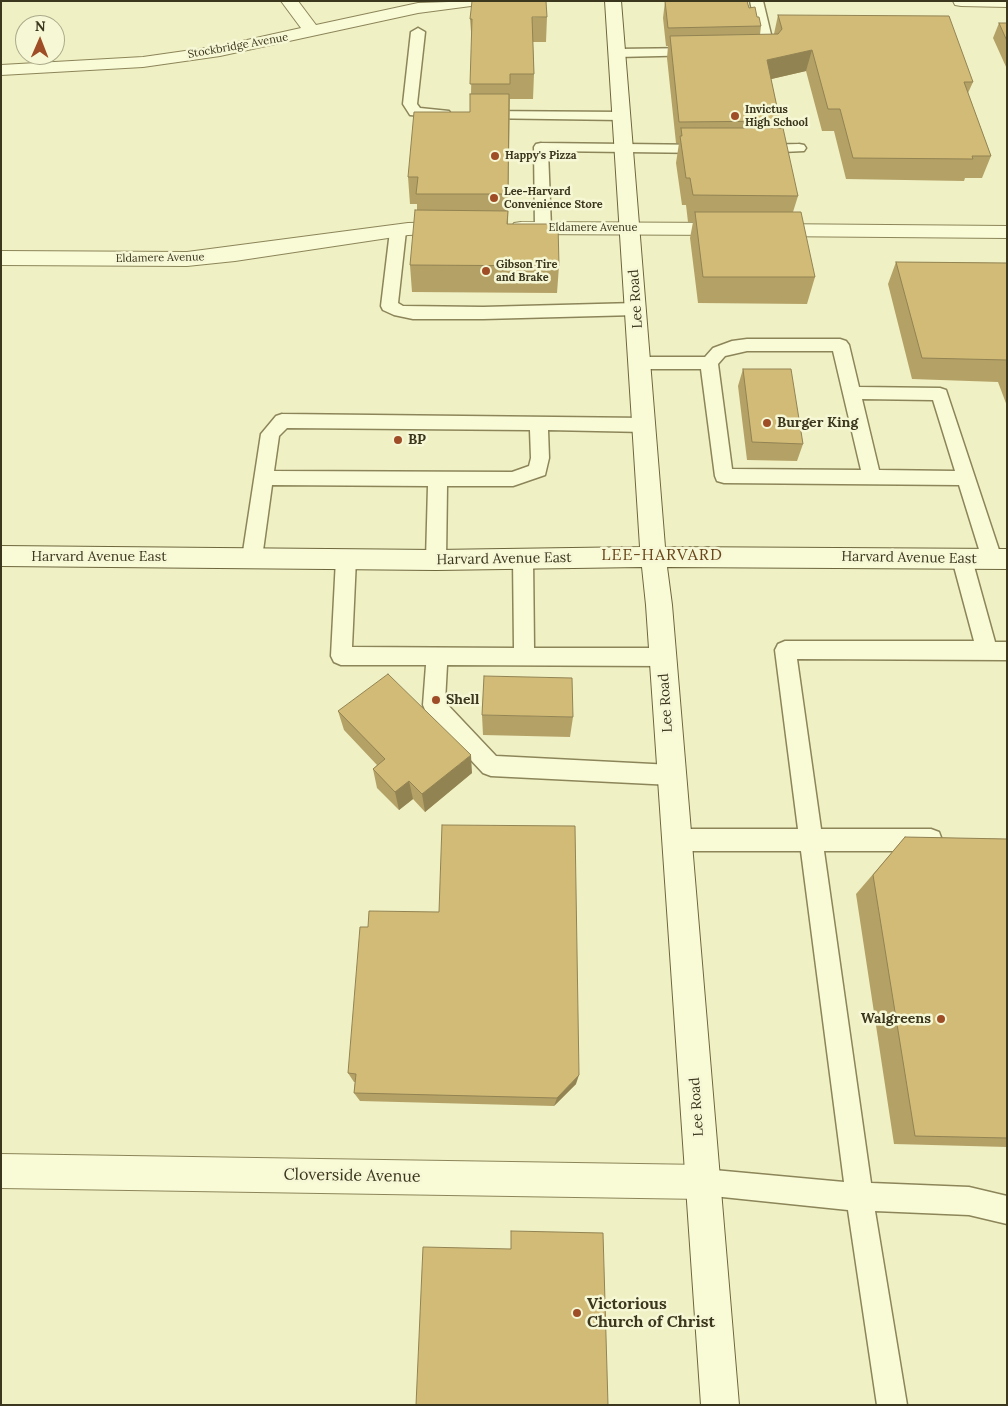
<!DOCTYPE html>
<style>
body{margin:0}
#map{position:relative;width:1008px;height:1406px;overflow:hidden;background:#eff0c4;font-family:Lora,serif}
canvas{display:block}
.frame{position:absolute;inset:0;border:2px solid #3b361e;pointer-events:none}
.north{position:absolute;left:15px;top:15px;width:50px;height:50px;box-sizing:border-box;background:#f6f7d4;border:1px solid #abaa8b;border-radius:50%;rotate:1deg;font-size:14px;font-weight:700;line-height:20px;text-align:center;color:#3b361e}
.north::after{content:'';display:block;margin:auto;width:18px;height:22px;background:#9e4d26;clip-path:polygon(50% 0,100% 100%,50% 72%,0 100%)}
</style>
<div id="map">
<canvas width="1008" height="1406"></canvas>
<div class="frame"></div>
<div class="north">N</div>
</div>
<script>
const ctx = document.querySelector('canvas').getContext('2d');
ctx.lineJoin = 'round';
function shape(rows) {
  const path = new Path2D();
  for (const r of rows) {
    path.moveTo(r[0], r[1]);
    for (let i = 2; i < r.length; i += 2) path.lineTo(r[i], r[i + 1]);
  }
  return path;
}
function stroke(path, color, width, dash) {
  ctx.strokeStyle = color;
  ctx.lineWidth = width;
  ctx.lineCap = dash ? 'butt' : 'round';
  ctx.setLineDash(dash || []);
  ctx.stroke(path);
}
function fillPath(path, color) {
  ctx.fillStyle = color;
  ctx.fill(path, 'evenodd');
}
function write(font, color, halo, rows, align = 'center') {
  ctx.font = font + ' Lora,serif';
  ctx.lineWidth = 5;
  ctx.setLineDash([]);
  ctx.textBaseline = 'middle';
  ctx.strokeStyle = halo;
  ctx.fillStyle = color;
  for (const [text, x, y, turn = 0] of rows) {
    ctx.save();
    ctx.translate(x, y);
    ctx.rotate((+turn || 0) * Math.PI / 180);
    ctx.textAlign = isNaN(turn) ? turn : align;
    if (halo) ctx.strokeText(text, 0, 0);
    ctx.fillText(text, 0, 0);
    ctx.restore();
  }
}
const lane = shape([
 [750,1,763,1,775,51,773,54,757,56,750,52,752,49,760,48,750,1],
 [418,28,425,32,417,104,420,108,449,111,451,114,449,117,444,118,410,115,403,104,411,32,418,28],
 [696,48,703,52,701,55,617,57,610,53,617,49,696,48],
 [482,111,622,112,627,113,629,116,627,119,622,120,477,118,475,115,477,112,482,111],
 [541,143,707,145,712,146,714,149,712,152,707,153,548,151,551,228,549,232,543,233,537,232,535,228,534,147,536,144,541,143],
 [799,144,804,145,806,148,804,151,760,153,755,152,753,149,755,146,760,145,799,144],
 [398,226,404,227,406,231,398,303,403,306,483,307,636,303,642,305,644,309,642,313,636,315,483,319,413,319,394,315,383,310,381,306,390,231,392,227,398,226],
 [747,339,840,339,846,341,849,345,859,387,940,388,946,390,1002,559,999,565,992,567,985,565,982,559,959,485,724,483,717,481,715,476,701,369,641,369,635,367,632,363,635,359,641,357,705,357,713,348,732,341,747,339],
 [747,351,833,351,861,470,732,469,718,364,725,356,747,351],
 [862,399,933,400,955,471,879,470,862,399],
 [282,414,645,418,651,420,654,425,651,430,645,432,548,430,549,458,545,475,513,486,447,486,446,560,443,566,436,568,429,566,426,560,428,486,272,485,262,558,259,563,252,566,245,563,242,558,261,434,276,416,282,414],
 [287,428,530,430,531,458,529,466,512,472,274,471,279,436,287,428],
 [523,550,530,553,533,558,534,648,663,648,670,651,673,657,670,663,663,666,447,665,445,702,496,756,672,765,680,768,683,775,680,782,672,785,491,776,483,773,426,712,423,705,426,665,341,665,334,662,331,656,336,559,339,553,346,551,353,553,356,559,352,647,514,648,513,558,516,553,523,550],
 [962,551,969,553,972,559,995,642,1007,642,1007,660,797,659,821,829,931,829,939,832,942,840,939,848,931,851,824,851,871,1183,969,1187,1007,1196,1007,1224,969,1215,875,1211,907,1405,877,1405,848,1210,703,1195,693,1192,690,1182,693,1172,703,1169,844,1182,801,851,677,851,669,848,666,840,669,832,677,829,798,829,775,650,778,644,785,641,974,641,952,559,955,553,962,551]
]);
const street = shape([
 [281,1,298,1,316,25,418,3,479,1,477,5,471,6,418,13,220,56,143,67,1,75,1,65,143,57,220,46,301,28,281,1],
 [953,1,1007,1,1007,7,961,6,955,5,953,1],
 [450,222,457,223,460,228,457,233,408,235,235,261,187,266,1,265,1,251,187,252,408,223,450,222],
 [521,222,728,223,735,224,738,229,735,234,728,235,521,234,514,233,511,228,514,223,521,222],
 [768,224,1007,226,1007,238,768,236,761,235,758,230,761,225,768,224],
 [1,1154,703,1165,715,1170,720,1182,715,1194,703,1199,1,1188,1,1154]
]);
const secondary = shape([
 [605,1,621,1,665,547,1007,549,1007,569,667,567,672,605,739,1405,701,1405,646,605,642,567,436,570,1,566,1,546,436,550,640,547,605,1]
]);
const wall = shape([
 [665,1,747,1,749,8,757,17,761,26,760,35,774,34,778,15,973,82,968,93,991,156,982,178,965,178,964,181,846,179,834,131,822,131,806,71,771,79,780,121,778,128,798,196,793,212,815,277,807,304,698,303,690,238,693,222,688,222,686,205,682,205,676,163,679,143,676,143,667,58,668,46,666,46,663,18],
 [547,17,546,42,533,42,534,74,533,99,510,99,508,224,559,266,557,293,412,292,410,265,417,210,417,204,410,204,408,177,470,112,471,94,472,44,470,19],
 [999,23,1007,23,1007,69,993,38],
 [896,262,1007,263,1007,406,998,382,912,379,888,284],
 [743,369,803,444,797,461,747,460,738,386],
 [338,711,472,773,425,812,413,799,399,810,377,788,373,769,377,765,344,730],
 [482,715,573,717,570,737,483,735],
 [905,837,1007,839,1007,1147,894,1144,856,894],
 [348,1073,576,1084,554,1106,360,1101,354,1093,355,1082,354,1082]
]);
const shadedWall = shape([
 [812,50,806,71,763,81,767,60],
 [471,755,472,773,425,812,422,794],
 [409,781,413,799,399,810,395,792],
 [579,1075,576,1084,554,1106,557,1098]
]);
const building = shape([
 [472,1,546,1,547,17,532,17,534,74,510,74,510,84,470,84,472,19,470,19,472,1],
 [665,1,747,1,749,8,755,7,757,17,759,17,761,26,668,28,665,1],
 [778,15,949,16,973,82,964,82,991,156,972,156,973,159,853,158,840,109,828,109,812,50,767,60,780,121,679,122,670,36,778,34,782,29,778,15],
 [999,23,1007,23,1007,41,999,23],
 [470,94,509,94,508,194,416,194,418,177,408,177,414,112,470,112,470,94],
 [681,128,783,128,798,196,693,195,690,178,686,178,680,136,682,136,681,128],
 [415,210,508,211,507,224,558,224,559,266,410,265,415,210],
 [695,212,801,212,815,277,703,277,695,212],
 [896,262,1007,263,1007,360,922,358,896,262],
 [743,369,791,369,803,444,752,442,743,369],
 [388,674,471,755,422,794,409,781,395,792,373,769,385,759,338,711,388,674],
 [484,676,572,678,573,717,482,715,484,676],
 [442,825,575,826,579,1075,557,1098,354,1093,356,1074,348,1073,360,927,368,927,369,911,439,912,442,825],
 [905,837,1007,839,1007,1138,915,1136,873,875,905,837],
 [511,1231,603,1233,608,1405,416,1405,423,1247,511,1249,511,1231]
]);
const markers = [
 [735,116,5,"#9e4d26"],
 [495,156,5,"#9e4d26"],
 [494,198,5,"#9e4d26"],
 [486,271,5,"#9e4d26"],
 [767,423,5,"#9e4d26"],
 [398,440,5,"#9e4d26"],
 [436,700,5,"#9e4d26"],
 [941,1019,5,"#9e4d26"],
 [577,1313,5,"#9e4d26"]
];
const farStreetnames = [
 ["Stockbridge Avenue",238,46,-10],
 ["Eldamere Avenue",593,228],
 ["Eldamere Avenue",160,258,-1]
];
const farPoinames = [
 ["Invictus",745,110],
 ["High School",745,123],
 ["Happy's Pizza",505,156],
 ["Lee-Harvard",504,192],
 ["Convenience Store",504,205],
 ["Gibson Tire",496,265],
 ["and Brake",496,278]
];
const streetNames = [
 ["Lee Road",636,299,-94],
 ["Harvard Avenue East",99,557],
 ["Harvard Avenue East",909,558,1],
 ["Harvard Avenue East",504,559,-1],
 ["Lee Road",666,703,-94],
 ["Lee Road",697,1107,-94]
];
const poiNames = [
 ["Burger King",777,423],
 ["BP",408,440],
 ["Shell",446,700],
 ["Walgreens",931,1019,"right"]
];
const quarterNames = [
 ["LEE-HARVARD",662,555]
];
const nearStreetnames = [
 ["Cloverside Avenue",352,1176,1]
];
const nearPoinames = [
 ["Victorious",587,1304],
 ["Church of Christ",587,1322]
];
stroke(lane, '#8c8559', 3);
stroke(street, '#8c8559', 2);
stroke(secondary, '#6e663c', 2);
fillPath(lane, '#f9fbd7');
fillPath(street, '#f9fbd7');
fillPath(secondary, '#f9fbd7');
fillPath(wall, '#b4a166');
fillPath(shadedWall, '#928353');
fillPath(building, '#d1bb77');
stroke(building, '#928353', 1);
for (const [x, y, r, color] of markers) {
  const dot = new Path2D();
  dot.arc(x, y, r, 0, 2 * Math.PI);
  ctx.fillStyle = color;
  ctx.fill(dot);
  stroke(dot, '#f6f7d4', 2);
}
write('11px', '#3b361e', '#f6f7d4', farStreetnames);
write('bold 11px', '#3b361e', '#f6f7d4', farPoinames, 'left');
write('14px', '#3b361e', '#f6f7d4', streetNames);
write('bold 14px', '#3b361e', '#f6f7d4', poiNames, 'left');
ctx.letterSpacing = '1px';
write('16px', '#6a461b', '#f6f7d4', quarterNames);
ctx.letterSpacing = '0px';
write('16px', '#3b361e', '#f6f7d4', nearStreetnames);
write('bold 16px', '#3b361e', '#f6f7d4', nearPoinames, 'left');
</script>
